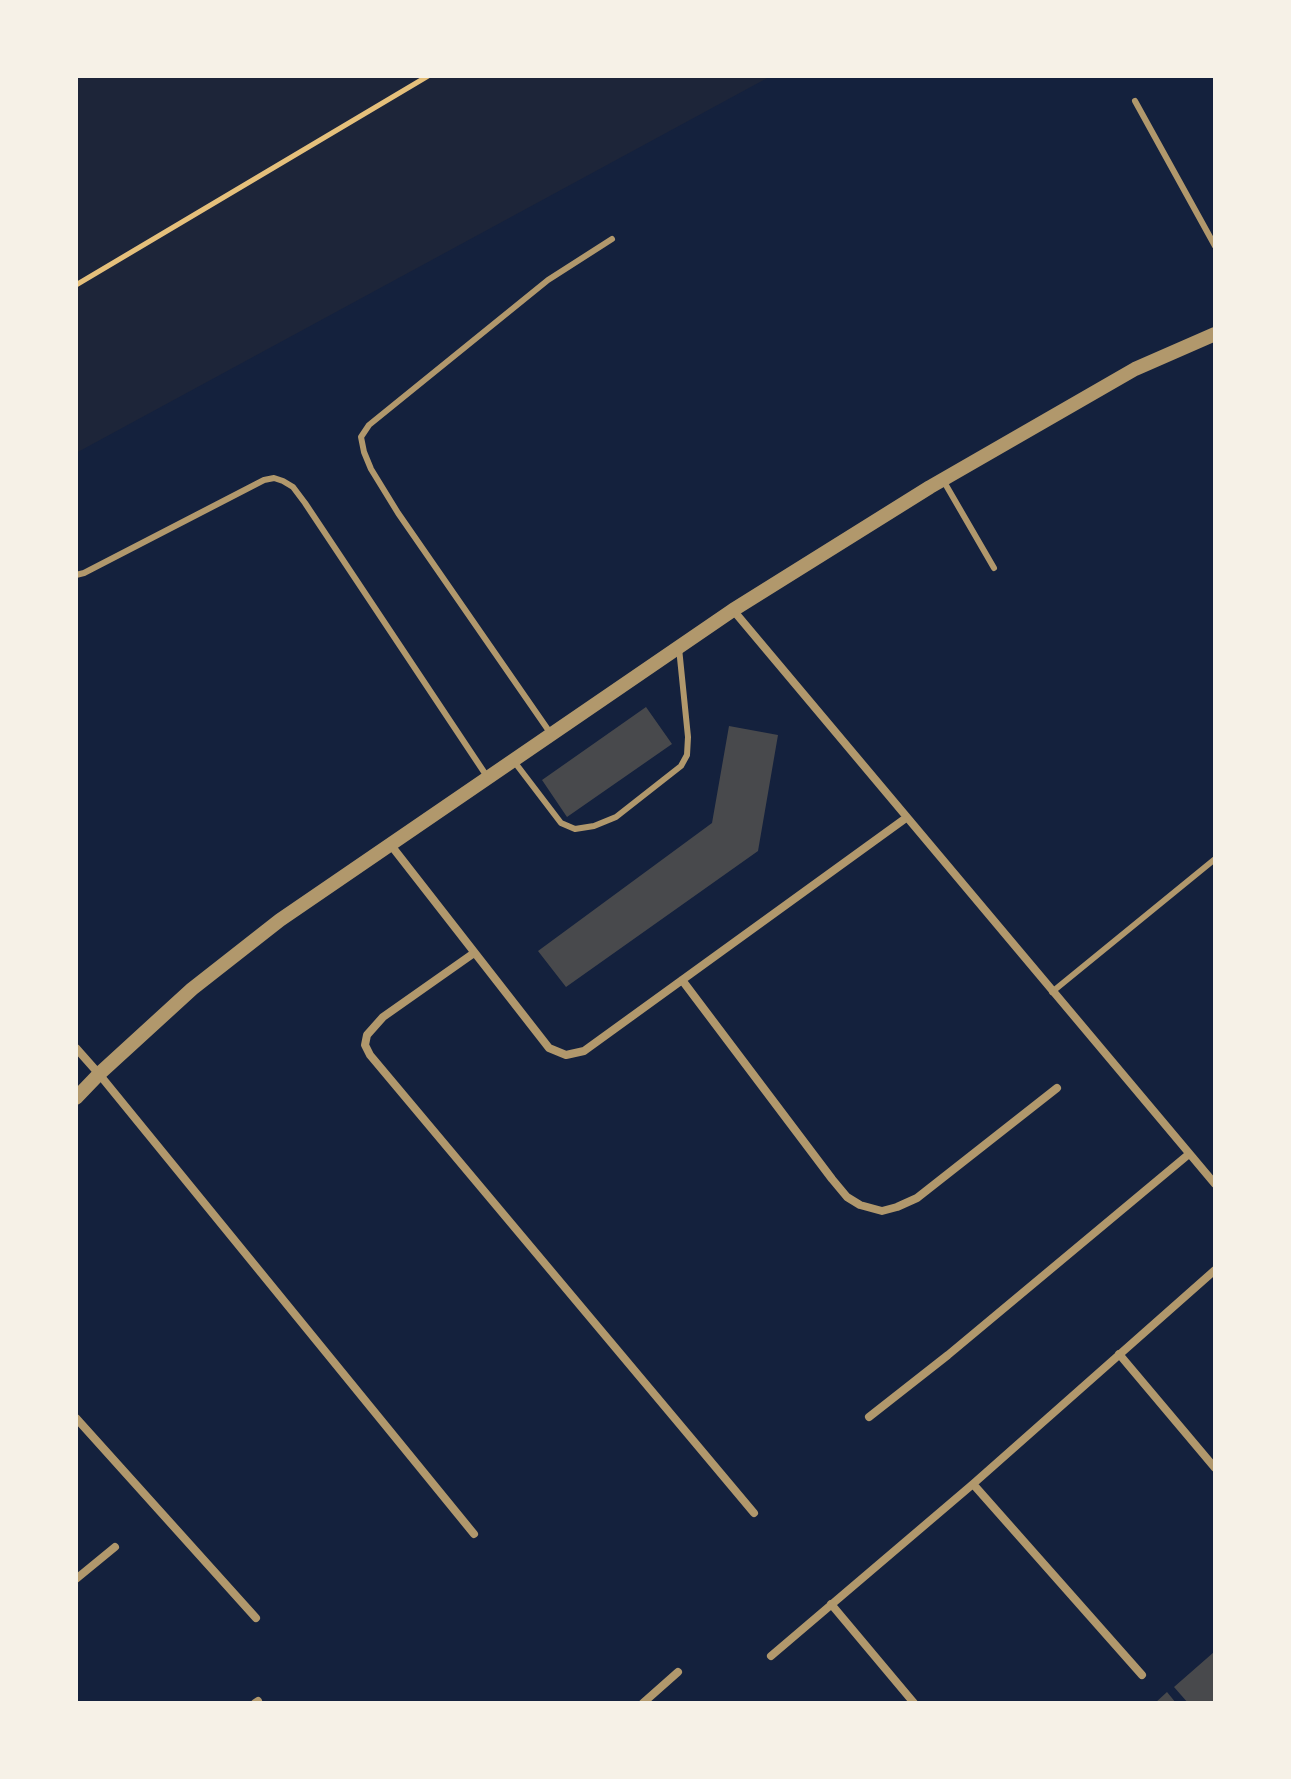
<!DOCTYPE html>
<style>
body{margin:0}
#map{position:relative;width:1291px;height:1779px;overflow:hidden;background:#14213d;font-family:Montserrat,sans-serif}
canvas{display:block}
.frame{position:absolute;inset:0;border:78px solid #f6f1e7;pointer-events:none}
</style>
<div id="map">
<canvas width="1291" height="1779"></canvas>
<div class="frame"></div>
</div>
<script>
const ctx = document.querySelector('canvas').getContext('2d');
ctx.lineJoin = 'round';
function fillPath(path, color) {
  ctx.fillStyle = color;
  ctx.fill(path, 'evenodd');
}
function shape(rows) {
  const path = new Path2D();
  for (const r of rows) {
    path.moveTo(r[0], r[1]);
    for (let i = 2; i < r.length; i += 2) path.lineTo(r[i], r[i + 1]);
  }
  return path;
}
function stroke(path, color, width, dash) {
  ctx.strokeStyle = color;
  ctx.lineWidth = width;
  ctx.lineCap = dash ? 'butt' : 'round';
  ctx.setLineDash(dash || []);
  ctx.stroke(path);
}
const green = shape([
 [76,76,771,76,76,453]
]);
const building = shape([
 [646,707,672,744,567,817,542,780],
 [729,726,778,735,758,851,566,987,538,951,712,823],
 [1214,1652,1215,1703,1188,1703,1174,1687],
 [1167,1692,1176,1703,1155,1703]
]);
const path = shape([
 [76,285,428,76]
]);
const service = shape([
 [1135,101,1215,246],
 [943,480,994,568],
 [76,575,84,573,264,480,274,478,283,481,293,487,305,503,488,778],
 [551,734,398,513,371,469,364,452,361,437,369,425,548,280,612,239],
 [513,760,561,823,575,829,594,826,616,817,681,766,687,755,688,737,679,648],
 [1052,992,1215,859]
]);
const minor = shape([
 [733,610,1215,1184],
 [390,844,549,1048,566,1055,584,1051,906,818],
 [474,953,383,1017,367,1035,365,1045,370,1055,754,1513],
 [682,980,832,1179,847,1197,860,1205,882,1211,897,1207,917,1198,1057,1088],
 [76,1048,99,1074,474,1534],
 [1119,1354,1215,1468],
 [869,1417,948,1355,1189,1154],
 [76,1418,256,1618],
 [973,1484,1142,1675],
 [76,1579,115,1547],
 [831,1604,914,1703],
 [771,1656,973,1484,1215,1270],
 [255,1703,258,1701],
 [643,1703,678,1672]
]);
const tertiary = shape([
 [76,1098,99,1074,192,989,280,920,733,610,930,487,1135,369,1215,334]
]);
fillPath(green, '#1d2539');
fillPath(building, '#48494c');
stroke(path, '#e5c07b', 5);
stroke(service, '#b1986c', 6);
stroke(minor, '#b1986c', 8);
stroke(tertiary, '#b1986c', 14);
</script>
